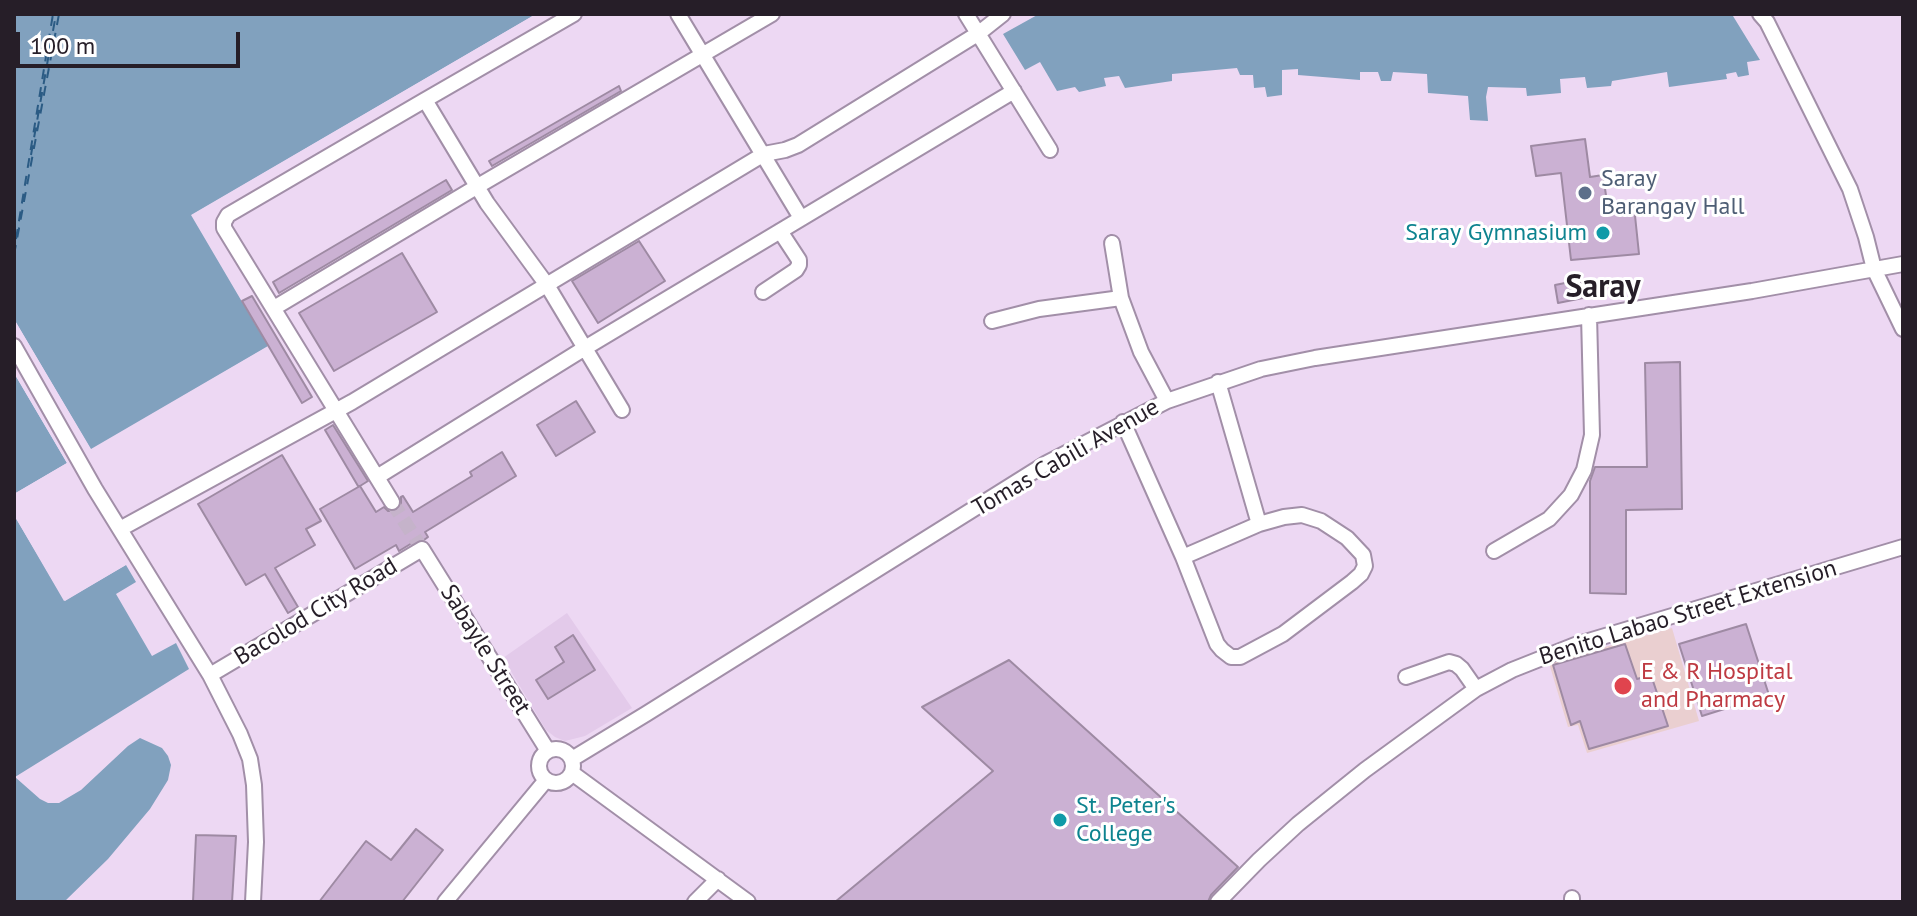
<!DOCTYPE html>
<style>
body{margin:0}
#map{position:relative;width:1917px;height:916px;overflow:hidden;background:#edd8f3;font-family:"PT Sans",sans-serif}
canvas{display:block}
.frame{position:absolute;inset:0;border:16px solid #261e28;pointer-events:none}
.scale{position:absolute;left:16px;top:32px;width:224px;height:36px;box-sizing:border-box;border:4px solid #261e28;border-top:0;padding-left:10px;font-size:24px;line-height:28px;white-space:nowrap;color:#261e28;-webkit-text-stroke:6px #fff;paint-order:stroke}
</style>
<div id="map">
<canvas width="1917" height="916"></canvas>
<div class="frame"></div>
<div class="scale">100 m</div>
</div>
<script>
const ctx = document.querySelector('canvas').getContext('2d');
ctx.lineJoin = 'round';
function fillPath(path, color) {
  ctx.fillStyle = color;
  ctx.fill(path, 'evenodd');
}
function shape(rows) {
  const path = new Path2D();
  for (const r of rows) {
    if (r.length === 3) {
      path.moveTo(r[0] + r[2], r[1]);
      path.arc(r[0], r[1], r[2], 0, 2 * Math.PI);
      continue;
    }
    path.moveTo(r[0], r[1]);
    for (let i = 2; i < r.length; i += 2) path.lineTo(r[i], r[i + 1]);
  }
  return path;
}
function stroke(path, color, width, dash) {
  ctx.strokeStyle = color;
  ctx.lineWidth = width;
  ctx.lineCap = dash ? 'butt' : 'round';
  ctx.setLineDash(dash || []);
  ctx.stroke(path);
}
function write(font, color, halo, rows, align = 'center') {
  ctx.font = font + ' "PT Sans",sans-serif';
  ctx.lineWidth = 6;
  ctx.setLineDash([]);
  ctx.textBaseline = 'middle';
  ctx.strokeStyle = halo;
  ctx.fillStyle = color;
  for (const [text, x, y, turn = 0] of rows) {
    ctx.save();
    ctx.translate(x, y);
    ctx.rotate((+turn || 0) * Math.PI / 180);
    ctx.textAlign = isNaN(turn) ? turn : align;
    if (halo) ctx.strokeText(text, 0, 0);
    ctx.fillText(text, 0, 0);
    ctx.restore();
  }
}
const built = shape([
 [567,613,632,708,585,736,565,741,555,737,546,730,503,658]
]);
const medical = shape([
 [1672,628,1699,721,1587,753,1578,725,1568,727,1549,663]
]);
const water = shape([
 [14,14,536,14,192,215,269,346,91,450,14,319],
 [1039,14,1711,14,1733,16,1760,60,1747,62,1749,75,1738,77,1736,72,1726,74,1727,79,1669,87,1667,72,1612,81,1611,86,1587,88,1585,77,1560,79,1561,93,1527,96,1526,88,1488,87,1486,97,1488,121,1470,120,1468,96,1428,93,1427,74,1393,72,1391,81,1381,81,1378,72,1360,72,1360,80,1298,75,1298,69,1282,70,1282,95,1267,97,1265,87,1254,88,1253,75,1240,75,1237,68,1172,74,1172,81,1125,88,1119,76,1104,78,1106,86,1079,92,1075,87,1057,91,1040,62,1025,70,1003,34],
 [14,373,67,463,14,494],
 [14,515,64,601,126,565,136,582,116,594,152,656,176,643,189,669,15,777,40,799,48,803,59,803,81,790,128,746,140,738,162,748,168,756,171,765,168,780,150,809,108,859,64,902,14,902]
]);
const pier = shape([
 [536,14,540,14,540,16,197,216,272,344,271,350,93,453,88,452,14,327,14,319,91,449,268,346,191,215],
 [14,369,17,371,71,463,69,466,14,498,14,494,67,463,14,373],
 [14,511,17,513,66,596,124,562,129,563,65,601,14,515]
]);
const ferry = shape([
 [31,155,56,14],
 [16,239,53,14],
 [14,255,59,14]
]);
const building = shape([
 [619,86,621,91,492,166,489,161,619,86],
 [1585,139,1590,177,1603,175,1608,209,1634,206,1639,254,1571,260,1561,173,1536,176,1531,146,1585,139],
 [446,180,452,190,279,293,273,282,446,180],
 [639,241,665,281,598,323,572,281,639,241],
 [402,253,437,312,334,371,299,313,402,253],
 [1580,280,1583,298,1558,303,1555,285,1580,280],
 [252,296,312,397,302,403,242,301,252,296],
 [1680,362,1682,509,1626,510,1626,594,1590,593,1590,481,1595,467,1647,467,1645,363,1680,362],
 [576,401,595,432,556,456,537,425,576,401],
 [333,425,368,481,360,486,376,512,384,507,388,511,397,511,401,506,401,497,403,496,413,512,472,476,470,472,502,452,516,476,425,532,428,537,424,540,417,540,399,551,396,545,355,569,320,509,360,486,358,486,325,430,333,425],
 [282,455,321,521,306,529,315,545,275,568,298,607,288,613,265,574,246,585,198,504,282,455],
 [1746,624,1769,695,1702,716,1679,644,1746,624],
 [573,635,595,670,548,699,536,680,564,662,555,647,573,635],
 [1625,644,1637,679,1651,675,1668,726,1589,749,1580,721,1571,725,1553,665,1625,644],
 [1009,660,1238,867,1211,895,1208,902,835,902,993,771,922,707,1009,660],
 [416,829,443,850,402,902,319,902,366,841,391,860,416,829],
 [196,835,236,836,232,902,193,902,196,835]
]);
const minorTunnel = shape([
 [392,502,422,549]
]);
const minor = shape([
 [678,14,801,218],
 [966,14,1050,150],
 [1760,14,1767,22,1850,189,1866,237,1874,269,1903,329],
 [425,100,574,14],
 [1112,243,1121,298,1141,352,1167,401],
 [763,292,796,270,799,265,799,260,780,231],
 [274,308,478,186,772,14],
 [992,321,1039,309,1121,298],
 [14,346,95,489,210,675,240,734,250,759,254,785,256,842,253,902],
 [1218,382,1259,524],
 [1123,422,1183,557,1217,644,1222,650,1231,657,1240,657,1283,634,1352,582,1361,574,1365,566,1363,555,1347,538,1321,521,1302,515,1284,517,1259,524,1183,557],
 [377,477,585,348,1014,91],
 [392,502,224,228,224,222,228,215,425,100,487,203,547,285,622,410],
 [120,529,352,402,764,154,785,150,798,145,979,33,1003,14],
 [1494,551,1549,519,1571,495,1584,470,1592,435,1589,315],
 [210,675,422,549,548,751],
 [1406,677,1449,662,1456,664,1462,669,1476,689],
 [556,766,17],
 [572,759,646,714,1047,463,1167,401,1261,369,1315,358,1752,291,1903,264],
 [572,773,748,902],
 [1572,898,1572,902],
 [445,902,546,780],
 [695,902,718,879],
 [1218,902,1259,860,1298,824,1365,770,1476,689,1512,670,1575,645,1903,547]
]);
const markers = [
 [1585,193,8,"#5c6f8a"],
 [1603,233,8,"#0f9aa8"],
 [1623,686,10,"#e0444e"],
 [1060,820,8,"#0f9aa8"]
];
const serviceNames = [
 ["Saray",1601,179],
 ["Barangay Hall",1601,207]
];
const cultureNames = [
 ["Saray Gymnasium",1587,233],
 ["St. Peter's",1076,806,"left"],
 ["College",1076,834,"left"]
];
const streetNames = [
 ["Tomas Cabili Avenue",1066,458,-30],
 ["Bacolod City Road",316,612,-31],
 ["Benito Labao Street Extension",1688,613,-17],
 ["Sabayle Street",485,650,58]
];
const healthNames = [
 ["E & R Hospital",1641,672],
 ["and Pharmacy",1641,700]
];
const districtNames = [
 ["Saray",1603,288]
];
fillPath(built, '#e3caea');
fillPath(medical, '#eacfd0');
fillPath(water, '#81a1be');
fillPath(pier, '#edd8f3');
stroke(ferry, '#2b5b84', 2, [10, 8]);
fillPath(building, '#cbb1d3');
stroke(building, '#9e8aa3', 2);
stroke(minorTunnel, '#c5b3ca', 14, [14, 7]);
stroke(minor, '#a28fa8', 18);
stroke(minor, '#fff', 14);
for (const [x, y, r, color] of markers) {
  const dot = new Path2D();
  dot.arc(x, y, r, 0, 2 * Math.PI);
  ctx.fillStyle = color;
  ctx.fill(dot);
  stroke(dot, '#fff', 3);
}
write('24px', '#4e5e75', '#fff', serviceNames, 'left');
write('24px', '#0d838f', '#fff', cultureNames, 'right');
write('24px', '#261e28', '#fff', streetNames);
write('24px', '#be3a42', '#fff', healthNames, 'left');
write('bold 32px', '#261e28', '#fff', districtNames);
</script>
